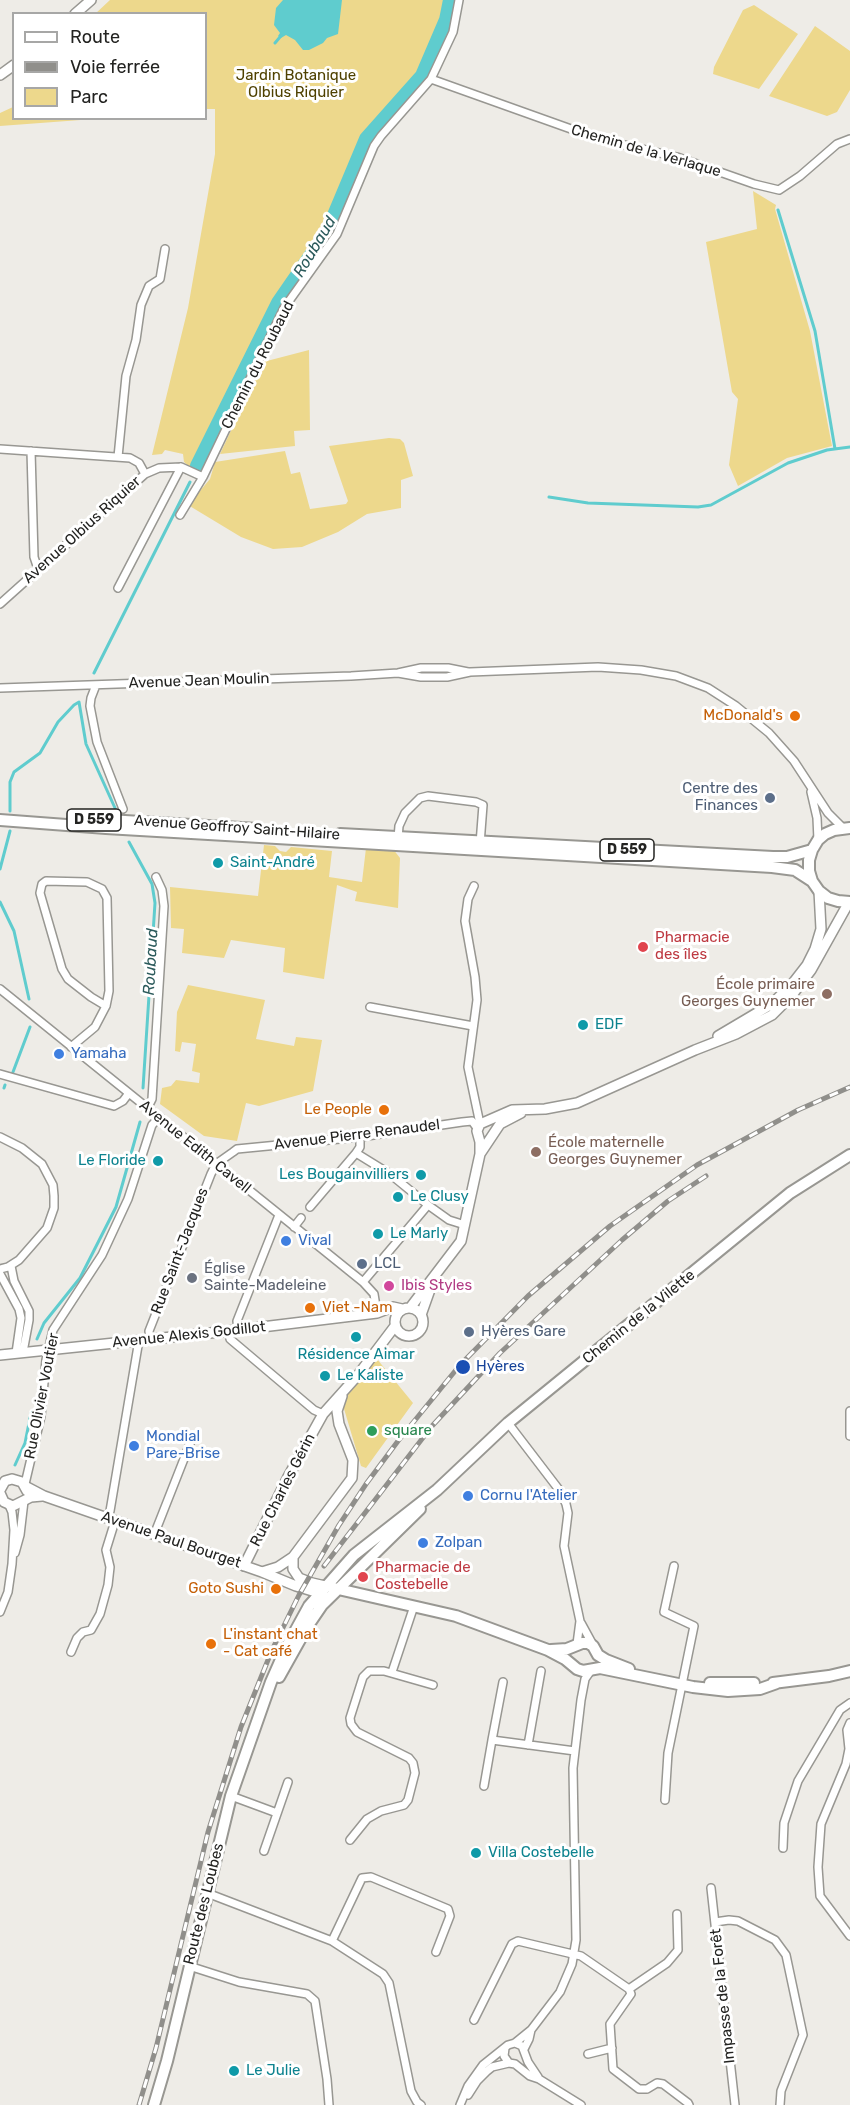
<!DOCTYPE html>
<meta charset="utf-8">
<style>
body{margin:0}
#map{position:relative;width:850px;height:2105px;overflow:hidden;background:#eeece7;font-family:Rubik,sans-serif}
canvas{display:block}
.legend{position:absolute;left:12px;top:12px;width:195px;height:108px;box-sizing:border-box;background:#fff;border:2px solid #a7a7a6;margin:0;padding:8px 10px;list-style:none;font-size:18px;color:#232321}
.legend li{display:flex;align-items:center;gap:12px;height:30px}
.legend b{width:30px;border:2px solid #a7a7a6}
</style>
<div id="map">
<canvas width="850" height="2105"></canvas>
<ul class="legend">
<li><b style="height:8px;background:#fff"></b>Route</li>
<li><b style="height:8px;background:#908f8b"></b>Voie ferrée</li>
<li><b style="height:16px;background:#edd88c"></b>Parc</li>
</ul>
</div>
<script>
const ctx = document.querySelector('canvas').getContext('2d');
ctx.lineJoin = 'round';
function fillPath(path, color) {
  ctx.fillStyle = color;
  ctx.fill(path, 'evenodd');
}
function shape(rows) {
  const path = new Path2D();
  for (const r of rows) {
    if (r.length === 3) {
      path.moveTo(r[0] + r[2], r[1]);
      path.arc(r[0], r[1], r[2], 0, 2 * Math.PI);
      continue;
    }
    path.moveTo(r[0], r[1]);
    for (let i = 2; i < r.length; i += 2) path.lineTo(r[i], r[i + 1]);
  }
  return path;
}
function stroke(path, color, width, dash) {
  ctx.strokeStyle = color;
  ctx.lineWidth = width;
  ctx.lineCap = dash ? 'butt' : 'round';
  ctx.setLineDash(dash || []);
  ctx.stroke(path);
}
function write(font, color, halo, rows, align = 'center') {
  ctx.font = font + ' Rubik,sans-serif';
  ctx.lineWidth = 6;
  ctx.setLineDash([]);
  ctx.textBaseline = 'middle';
  ctx.strokeStyle = halo;
  ctx.fillStyle = color;
  for (const [text, x, y, turn = 0] of rows) {
    ctx.save();
    ctx.translate(x, y);
    ctx.rotate((+turn || 0) * Math.PI / 180);
    ctx.textAlign = isNaN(turn) ? turn : align;
    if (halo) ctx.strokeText(text, 0, 0);
    ctx.fillText(text, 0, 0);
    ctx.restore();
  }
}
const green = shape([
 [110,0,444,0,444,10,436,32,418,71,407,87,367,131,356,149,324,229,273,301,191,468,184,462,183,454,165,450,162,454,152,455,188,308,215,154,215,109,206,109,206,14,95,14],
 [754,5,798,34,759,89,713,74,714,67,743,10],
 [815,26,850,51,850,90,837,112,827,116,769,96],
 [13,107,14,118,94,119,0,126,0,113],
 [753,191,776,205,775,209,810,331,832,446,787,458,738,486,729,465,738,399,732,392,706,242,757,229],
 [309,350,310,430,294,431,295,446,220,454,263,362],
 [389,438,400,439,404,443,413,476,401,480,401,508,367,514,338,532,302,547,273,549,241,537,188,505,210,479,215,462,285,451,291,474,300,472,310,509,346,504,348,501,329,446],
 [264,845,275,846,280,851,286,852,291,847,332,851,329,877,362,882,366,848,393,849,400,858,398,908,355,901,357,892,337,885,324,979,283,972,285,948,231,940,224,958,182,953,184,929,171,928,170,887,258,896],
 [188,985,265,1000,256,1039,294,1046,296,1037,322,1040,313,1091,259,1106,246,1103,237,1141,204,1136,160,1104,162,1088,171,1086,176,1080,199,1083,200,1073,192,1071,196,1044,182,1042,180,1052,175,1051,177,1012],
 [377,1359,413,1403,366,1468,361,1466,342,1402,352,1386]
]);
const water = shape([
 [283,0,342,0,338,34,327,38,323,43,309,50,303,50,295,40,286,35,281,38,278,36,280,33,274,25,276,8]
]);
const stream = shape([
 [275,43,280,37],
 [778,210,815,331,835,449],
 [549,497,588,503,698,507,711,505,788,463,827,450,850,447],
 [94,673,190,482],
 [10,811,10,782,14,772,40,753,58,722,74,705,79,702,86,744,115,808],
 [129,842,152,884,155,903,143,1088],
 [0,869,10,831],
 [0,902,14,931,29,999],
 [13,1072,30,1027],
 [4,1088,5,1085],
 [37,1339,44,1323,80,1278,116,1207,140,1122],
 [15,1465,25,1443,31,1413]
]);
const river = shape([
 [198,466,279,303,328,232,367,139,423,76,447,20,451,0]
]);
const minor = shape([
 [431,79,599,139,677,157,754,184,779,190,800,176,837,144,850,139],
 [0,449,130,458,139,463,145,474],
 [31,451,34,557,38,569],
 [118,457,126,376,136,340,141,305,149,286,160,279,165,249],
 [180,515,203,477,284,308,337,234,374,146,381,136,431,79,453,32,459,0],
 [118,588,181,467],
 [0,604,145,474,159,468,181,467,203,477],
 [398,673,421,677,447,677,470,672,598,667,641,670,676,676,708,688,736,706,769,733,794,761,828,813,843,828],
 [96,685,91,698,90,706,97,742,123,809],
 [0,688,351,676,398,673,421,668,448,668,468,672],
 [811,792,817,818,818,840],
 [398,838,399,826,405,813,420,798,428,796,476,802,483,805,480,844],
 [474,886,468,899,465,921,475,977,477,1000,468,1067,480,1124],
 [0,989,363,1282,374,1294,377,1313],
 [370,1007,473,1026],
 [71,1047,95,1027,106,1006,109,991,107,898,102,889,87,882,46,881,42,884,40,893,62,969,68,979,91,997,106,1006],
 [0,1074,114,1106,123,1101,129,1093],
 [148,1107,152,1099,164,906,162,890,156,877],
 [0,1137,22,1148,42,1164,53,1185,54,1196,54,1208,47,1228,19,1260,8,1267,0,1269],
 [360,1137,360,1147,356,1153,390,1174,428,1205,449,1220,465,1225],
 [310,1207,356,1153],
 [294,1227,301,1218],
 [11,1266,14,1281,29,1311,29,1320,23,1352],
 [0,1274,19,1309,21,1318,16,1353],
 [363,1282,428,1205],
 [238,1330,237,1321,279,1215],
 [229,1331,230,1339,314,1410,323,1414],
 [150,1339,149,1331,211,1174,216,1164,233,1152,237,1149,360,1137,462,1122,472,1121,477,1128],
 [850,1411,850,1436],
 [508,1423,560,1491,566,1504,568,1513,564,1546,580,1621,577,1644],
 [25,1484,41,1416,46,1360,53,1330,102,1255,128,1199,152,1125,160,1117],
 [107,1518,110,1511,139,1340],
 [154,1535,193,1436],
 [15,1553,20,1535,24,1501],
 [0,1612,8,1592,12,1564,14,1530,12,1512,9,1505],
 [581,1623,593,1645],
 [71,1652,77,1638,83,1632,91,1630,100,1614,108,1585,110,1567,106,1550,115,1521],
 [392,1672,414,1606],
 [850,1723,847,1730,849,1749,846,1764,821,1824,818,1867,820,1896,850,1936],
 [492,1740,503,1682],
 [528,1745,541,1671],
 [484,1786,492,1740,575,1751],
 [231,1796,277,1813],
 [665,1800,668,1753,694,1626,664,1612,674,1566],
 [350,1840,367,1819,381,1811,404,1805,408,1800,415,1773,413,1763,409,1758,357,1732,351,1724,350,1718,363,1677,369,1671,384,1671,433,1685],
 [783,1848,784,1823,798,1781,840,1710,850,1703],
 [264,1851,288,1782],
 [711,1888,735,2105],
 [207,1893,332,1941,383,1974,389,1983,411,2091,417,2102,421,2105],
 [715,1922,729,1920,738,1921,775,1940,786,1955,803,2035,781,2091,780,2105],
 [332,1941,362,1878,371,1877,448,1909,450,1916,436,1952],
 [189,1966,239,1982,307,1994,315,2001,327,2079,329,2105],
 [629,1989,667,1963,678,1950,677,1914],
 [474,2020,512,1944,518,1941,581,1956,629,1989,631,1994,610,2024,613,2069,639,2089,647,2089,657,2083,663,2084,688,2103,689,2105],
 [515,2043,522,2046,528,2062,538,2077],
 [505,2048,504,2056,509,2063,515,2064,530,2076,539,2079,581,2105],
 [524,2049,529,2039,531,2030],
 [588,2054,612,2048],
 [468,2095,477,2081,487,2071,492,2067,509,2063],
 [460,2105,468,2086,483,2065,508,2045,515,2043,531,2030,560,1992,572,1964,576,1940,573,1768,581,1700,585,1679,592,1669]
]);
const tertiary = shape([
 [75,14,91,0],
 [0,75,14,65],
 [718,1036,772,1004,793,983,807,965,815,949,821,929,819,891],
 [480,1154,500,1124,521,1113],
 [410,1308,461,1241,480,1154,480,1142,477,1131,480,1124,512,1110,545,1109,577,1103,695,1050,736,1034,772,1015,792,995,811,970,849,902],
 [409,1322,14],
 [421,1315,432,1284],
 [0,1355,229,1331,377,1313,393,1307,402,1309],
 [25,1486,44,1496,262,1572,296,1586,319,1593],
 [0,1490,5,1481,12,1479,22,1482,27,1491],
 [0,1493,4,1502,13,1506,31,1497,42,1496],
 [293,1557,293,1569,299,1578,312,1583,325,1586],
 [244,1566,288,1477,323,1414,358,1375,395,1326],
 [262,1572,278,1567,293,1557,352,1478,353,1460,339,1424,337,1411,342,1396]
]);
const secondary = shape([
 [325,1586,456,1616,548,1650,565,1659,577,1669,583,1671,600,1668,693,1687,728,1691,760,1689,777,1683],
 [551,1650,567,1649,582,1643,588,1643,593,1646,598,1655,606,1660,629,1669],
 [279,1677,307,1627,322,1605,420,1509],
 [710,1683,754,1683],
 [773,1683,829,1676,850,1671],
 [154,2105,167,2061,231,1796,271,1682,286,1648,309,1606,354,1555,437,1490,508,1423,790,1193,850,1155]
]);
const primary = shape([
 [0,820,106,828,772,867,795,870,812,881],
 [73,820,108,820,258,829],
 [850,828,834,830,825,834,818,840,812,850,809,860,809,871,812,881,819,891,828,898,838,901,850,902],
 [340,834,773,857,787,857,812,850]
]);
const rail = shape([
 [324,1566,432,1426,500,1353,622,1240,668,1201,706,1176],
 [139,2105,156,2048,208,1832,241,1727,272,1650,299,1595,339,1525,366,1484,398,1441,460,1365,528,1296,610,1226,697,1165,798,1110,850,1087]
]);
const markers = [
 [795,716,6,"#e8710a"],
 [770,798,6,"#5c6f8a"],
 [218,863,6,"#0f9aa8"],
 [643,947,6,"#e0444e"],
 [827,994,6,"#8d6e63"],
 [583,1025,6,"#0f9aa8"],
 [59,1054,6,"#3f7fe0"],
 [384,1110,6,"#e8710a"],
 [536,1152,6,"#8d6e63"],
 [158,1161,6,"#0f9aa8"],
 [421,1175,6,"#0f9aa8"],
 [398,1197,6,"#0f9aa8"],
 [378,1234,6,"#0f9aa8"],
 [286,1241,6,"#3f7fe0"],
 [362,1264,6,"#5c6f8a"],
 [192,1278,6,"#6b7280"],
 [389,1286,6,"#d1479c"],
 [310,1308,6,"#e8710a"],
 [469,1332,6,"#5c6f8a"],
 [356,1337,6,"#0f9aa8"],
 [463,1367,8,"#1a4fb4"],
 [325,1376,6,"#0f9aa8"],
 [372,1431,6,"#2e9e5b"],
 [134,1446,6,"#3f7fe0"],
 [468,1496,6,"#3f7fe0"],
 [423,1543,6,"#3f7fe0"],
 [363,1577,6,"#e0444e"],
 [276,1589,6,"#e8710a"],
 [211,1644,6,"#e8710a"],
 [476,1853,6,"#0f9aa8"],
 [234,2071,6,"#0f9aa8"]
];
const shields = [
 [94,820,54],
 [627,850,54]
];
const shieldNames = [
 ["D 559",94,820],
 ["D 559",627,850]
];
const parkNames = [
 ["Jardin Botanique",296,76],
 ["Olbius Riquier",296,93]
];
const streetNames = [
 ["Chemin de la Verlaque",646,151,16],
 ["Chemin du Roubaud",258,365,-63],
 ["Avenue Olbius Riquier",82,530,-42],
 ["Avenue Jean Moulin",199,681,-2],
 ["Avenue Geoffroy Saint-Hilaire",237,828,4],
 ["Avenue Pierre Renaudel",357,1135,-7],
 ["Avenue Edith Cavell",195,1147,39],
 ["Rue Saint-Jacques",180,1251,-69],
 ["Chemin de la Vilette",639,1317,-39],
 ["Avenue Alexis Godillot",189,1335,-6],
 ["Rue Olivier Voutier",42,1396,-79],
 ["Rue Charles Gérin",283,1490,-63],
 ["Avenue Paul Bourget",171,1540,19],
 ["Route des Loubes",204,1904,-76],
 ["Impasse de la Forêt",723,1996,-96]
];
const foodNames = [
 ["McDonald's",783,716],
 ["Le People",372,1110],
 ["Viet -Nam",322,1308,"left"],
 ["Goto Sushi",264,1589],
 ["L'instant chat",223,1635,"left"],
 ["- Cat café",223,1652,"left"]
];
const serviceNames = [
 ["Centre des",758,789,"right"],
 ["Finances",758,806,"right"],
 ["LCL",374,1264],
 ["Hyères Gare",481,1332]
];
const cultureNames = [
 ["Saint-André",230,863],
 ["EDF",595,1025],
 ["Le Floride",146,1161,"right"],
 ["Les Bougainvilliers",409,1175,"right"],
 ["Le Clusy",410,1197],
 ["Le Marly",390,1234],
 ["Résidence Aimar",356,1355,"center"],
 ["Le Kaliste",337,1376],
 ["Villa Costebelle",488,1853],
 ["Le Julie",246,2071]
];
const healthNames = [
 ["Pharmacie",655,938],
 ["des îles",655,955],
 ["Pharmacie de",375,1568],
 ["Costebelle",375,1585]
];
const educationNames = [
 ["École primaire",815,985],
 ["Georges Guynemer",815,1002],
 ["École maternelle",548,1143,"left"],
 ["Georges Guynemer",548,1160,"left"]
];
const shopNames = [
 ["Yamaha",71,1054],
 ["Vival",298,1241],
 ["Mondial",146,1437],
 ["Pare-Brise",146,1454],
 ["Cornu l'Atelier",480,1496],
 ["Zolpan",435,1543]
];
const worshipNames = [
 ["Église",204,1269],
 ["Sainte-Madeleine",204,1286]
];
const hotelNames = [
 ["Ibis Styles",401,1286]
];
const transitNames = [
 ["Hyères",476,1367]
];
const leisureNames = [
 ["square",384,1431]
];
const waterNames = [
 ["Roubaud",315,247,-59],
 ["Roubaud",151,962,-87]
];
fillPath(green, '#edd88c');
fillPath(water, '#5fccce');
stroke(stream, '#5fccce', 3);
stroke(river, '#5fccce', 16);
stroke(minor, '#989792', 10);
stroke(tertiary, '#989792', 12);
stroke(secondary, '#989792', 14);
stroke(primary, '#989792', 14);
stroke(minor, '#fff', 7);
stroke(tertiary, '#fff', 9);
stroke(secondary, '#fff', 10);
stroke(primary, '#fff', 10);
stroke(rail, '#908f8b', 5);
stroke(rail, '#fff', 3, [9]);
for (const [x, y, r, color] of markers) {
  const dot = new Path2D();
  dot.arc(x, y, r, 0, 2 * Math.PI);
  ctx.fillStyle = color;
  ctx.fill(dot);
  stroke(dot, '#fff', 2);
}
for (const [x, y, w] of shields) {
  const box = new Path2D();
  box.roundRect(x - w / 2, y - 11, w, 22, 4.5);
  ctx.fillStyle = '#fff';
  ctx.fill(box);
  stroke(box, '#232321', 1.5);
}
write('bold 14px', '#232321', null, shieldNames);
write('15px', '#4f4100', '#fff', parkNames);
write('15px', '#232321', '#fff', streetNames);
write('15px', '#c56008', '#fff', foodNames, 'right');
write('15px', '#4e5e75', '#fff', serviceNames, 'left');
write('15px', '#0d838f', '#fff', cultureNames, 'left');
write('15px', '#be3a42', '#fff', healthNames, 'left');
write('15px', '#785e54', '#fff', educationNames, 'right');
write('15px', '#366cbe', '#fff', shopNames, 'left');
write('15px', '#5b616d', '#fff', worshipNames, 'left');
write('15px', '#b23c85', '#fff', hotelNames, 'left');
write('15px', '#164399', '#fff', transitNames, 'left');
write('15px', '#27864d', '#fff', leisureNames, 'left');
write('italic 16px', '#2c5b5c', '#fff', waterNames);
</script>
